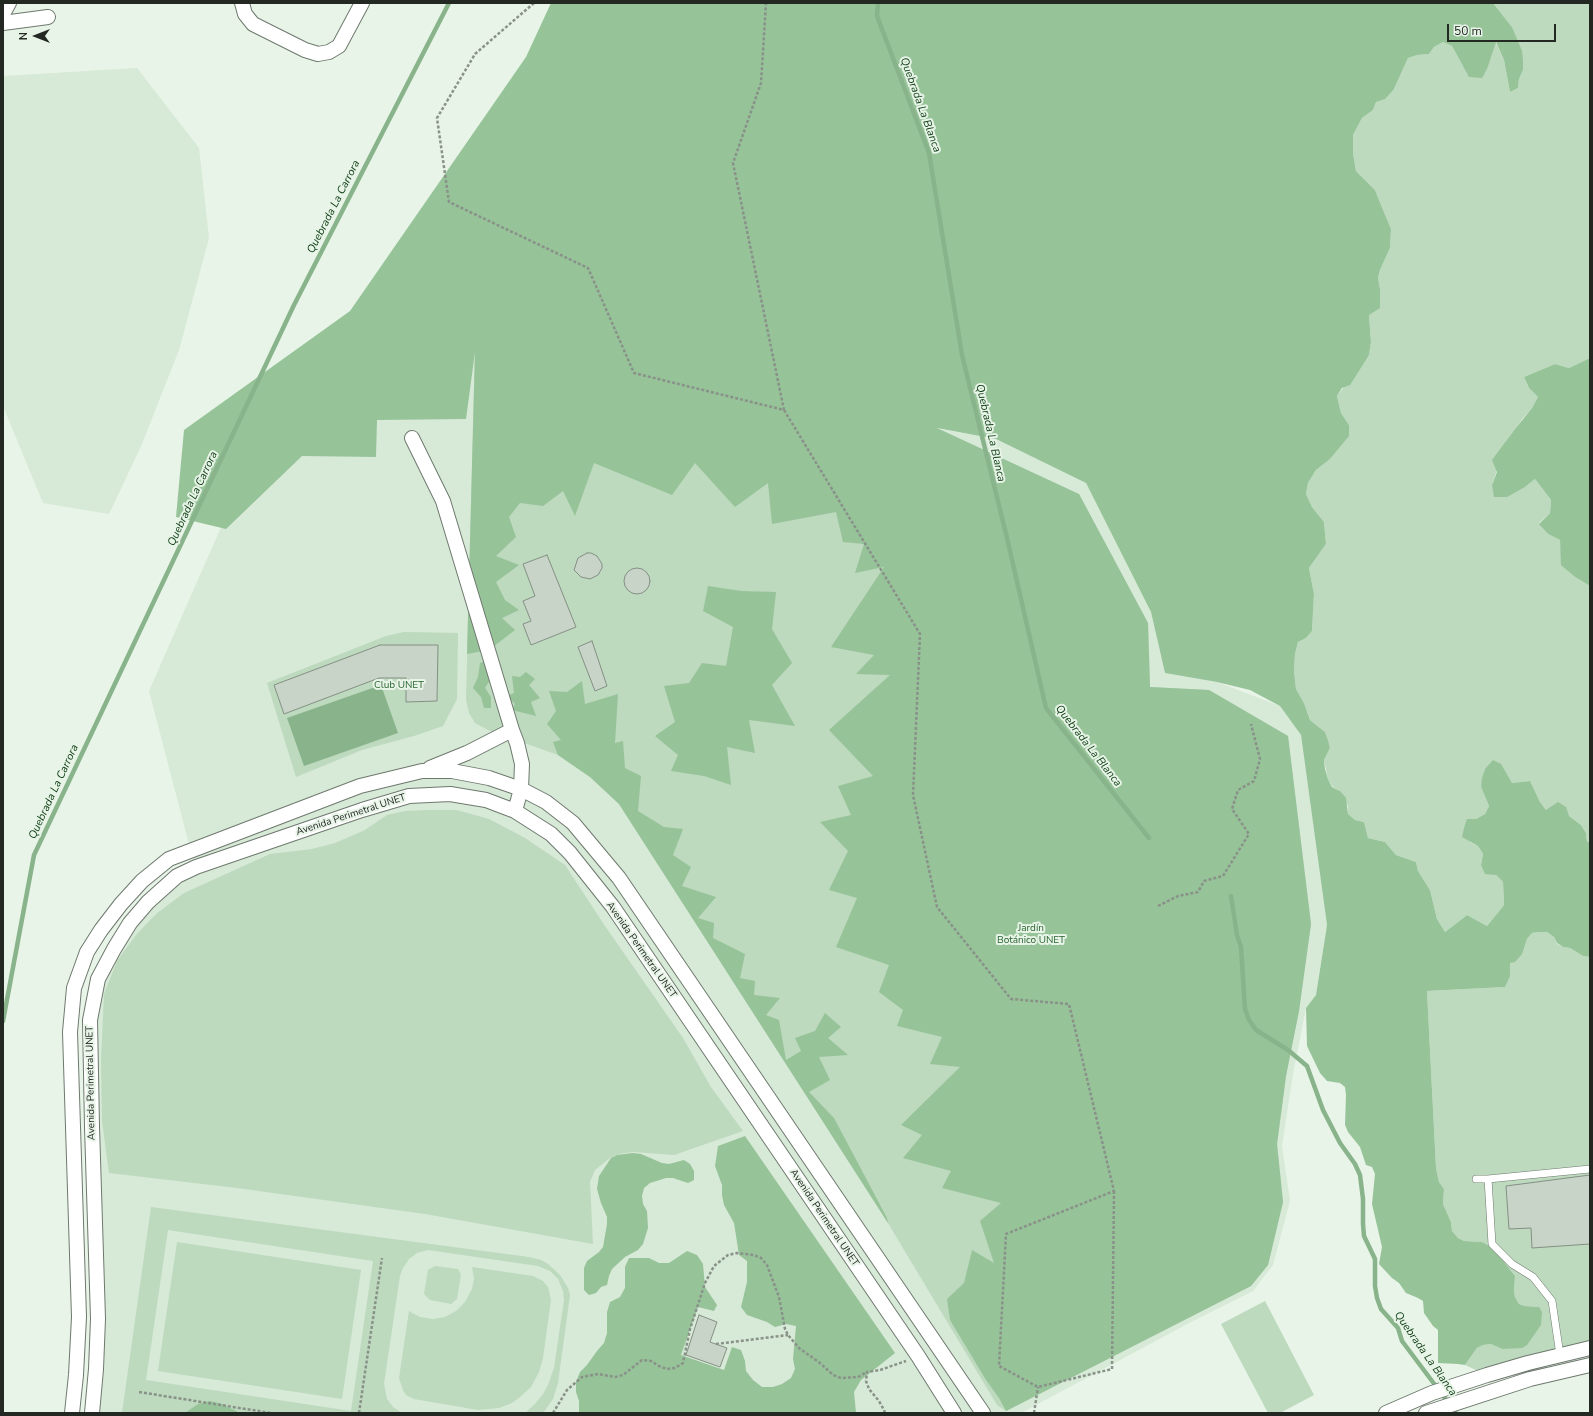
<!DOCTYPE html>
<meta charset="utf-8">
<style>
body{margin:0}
#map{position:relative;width:1593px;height:1416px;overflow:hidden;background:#e7f4e7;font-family:"Nunito Sans",sans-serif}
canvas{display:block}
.frame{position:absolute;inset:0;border:4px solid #232823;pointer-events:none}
.north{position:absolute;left:16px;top:16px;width:40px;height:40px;-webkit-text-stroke:3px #e7f4e7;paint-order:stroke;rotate:270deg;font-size:11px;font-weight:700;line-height:16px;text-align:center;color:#232823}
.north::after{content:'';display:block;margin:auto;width:14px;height:18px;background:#232823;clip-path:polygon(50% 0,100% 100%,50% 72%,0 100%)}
.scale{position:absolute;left:1447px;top:24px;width:109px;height:18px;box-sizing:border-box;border:2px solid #232823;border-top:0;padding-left:5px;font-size:12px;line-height:14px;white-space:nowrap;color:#232823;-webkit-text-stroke:3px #e7f4e7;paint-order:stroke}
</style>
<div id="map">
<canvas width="1593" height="1416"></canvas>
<div class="frame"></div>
<div class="north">N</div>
<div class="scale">50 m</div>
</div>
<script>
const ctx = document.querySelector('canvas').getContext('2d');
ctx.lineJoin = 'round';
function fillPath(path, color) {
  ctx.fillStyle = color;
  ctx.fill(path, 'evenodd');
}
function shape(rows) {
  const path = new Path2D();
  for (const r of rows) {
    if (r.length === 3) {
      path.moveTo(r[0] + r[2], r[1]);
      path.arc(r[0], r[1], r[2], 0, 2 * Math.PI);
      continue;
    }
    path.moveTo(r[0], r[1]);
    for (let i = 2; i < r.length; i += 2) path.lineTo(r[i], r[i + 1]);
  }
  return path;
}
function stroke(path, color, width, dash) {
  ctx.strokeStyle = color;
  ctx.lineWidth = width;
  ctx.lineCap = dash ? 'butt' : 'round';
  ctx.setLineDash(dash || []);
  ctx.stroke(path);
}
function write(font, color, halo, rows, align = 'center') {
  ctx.font = font + ' "Nunito Sans",sans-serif';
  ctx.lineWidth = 4;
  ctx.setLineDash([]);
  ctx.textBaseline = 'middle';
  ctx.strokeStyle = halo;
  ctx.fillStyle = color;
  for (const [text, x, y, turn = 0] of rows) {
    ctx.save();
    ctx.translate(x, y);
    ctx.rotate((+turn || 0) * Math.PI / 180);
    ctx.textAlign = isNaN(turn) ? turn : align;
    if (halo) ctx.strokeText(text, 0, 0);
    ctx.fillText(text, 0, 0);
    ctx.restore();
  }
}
const built = shape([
 [137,68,199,148,209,238,179,350,142,444,109,514,43,503,3,406,3,76],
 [475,346,996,439,1086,483,1151,612,1165,673,1217,682,1280,706,1301,735,1327,925,1316,995,1306,1008,1293,1074,1282,1146,1290,1201,1273,1265,1253,1291,1193,1321,1021,1413,92,1413,92,1127,98,979,130,923,195,867,149,691,255,450]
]);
const green = shape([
 [1493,3,1590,3,1590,358,1569,368,1555,364,1524,377,1529,388,1538,397,1532,408,1523,418,1507,440,1492,485,1525,487,1535,479,1551,500,1550,513,1539,523,1548,534,1560,540,1562,565,1575,577,1590,586,1590,842,1587,842,1586,833,1581,825,1569,816,1546,810,1540,802,1530,781,1512,783,1507,775,1485,769,1481,787,1489,806,1485,814,1476,819,1470,842,1478,846,1483,854,1481,865,1496,875,1503,882,1504,905,1487,926,1467,915,1445,932,1437,919,1430,890,1418,871,1416,862,1396,855,1385,842,1368,838,1364,822,1355,820,1348,814,1348,806,1340,791,1333,787,1328,779,1324,760,1330,748,1328,740,1325,732,1310,720,1304,703,1296,689,1294,671,1295,654,1298,642,1306,638,1312,631,1314,594,1309,568,1326,544,1324,522,1312,507,1306,494,1308,483,1316,470,1329,460,1349,425,1341,413,1337,396,1369,355,1371,342,1369,315,1380,289,1378,278,1380,270,1390,248,1391,229,1381,205,1375,190,1356,171,1353,153,1353,135,1362,118,1373,110,1376,102,1394,89,1408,58,1417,55,1429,54,1434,47,1443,42,1452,46,1463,66,1492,49,1495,41,1504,60,1510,92,1518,88,1519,79,1523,70,1523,60,1512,27],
 [475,346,1079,494,1148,623,1150,687,1209,690,1288,736,1311,924,1299,1011,1286,1076,1277,1144,1283,1202,1268,1265,1251,1286,1006,1411,997,1405,888,1223,619,804,590,777,558,755,488,730,475,723,469,713,466,700],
 [404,632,458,633,457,699,443,726,414,736,362,750,296,777,267,683,386,636],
 [426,810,457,810,489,819,525,838,565,865,605,926,683,1038,711,1087,743,1131,674,1155,633,1152,619,1154,610,1158,595,1170,590,1182,593,1244,425,1214,237,1188,109,1173,102,1121,101,1060,104,994,117,961,136,935,156,914,184,893,270,854,312,849,335,843,365,830,387,815,405,811],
 [1538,932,1547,932,1554,937,1557,944,1563,947,1570,948,1583,956,1590,957,1590,1348,1487,1375,1465,1365,1477,1348,1483,1345,1491,1344,1502,1349,1509,1348,1539,1307,1525,1306,1519,1304,1515,1297,1514,1291,1515,1276,1505,1263,1501,1256,1482,1242,1464,1241,1458,1238,1452,1231,1451,1222,1443,1204,1444,1189,1439,1182,1436,1168,1427,991,1505,987,1510,969,1510,963,1524,946,1527,939,1532,933],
 [151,1207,529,1257,541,1260,548,1264,560,1275,568,1288,570,1295,558,1383,553,1399,543,1413,525,1413,535,1404,543,1394,548,1385,554,1368,564,1300,563,1291,558,1279,550,1271,538,1266,428,1250,417,1253,409,1259,403,1268,400,1276,384,1384,387,1399,393,1407,402,1413,122,1413],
 [168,1230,373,1261,351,1411,146,1380],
 [177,1242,361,1270,342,1399,158,1371],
 [435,1266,458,1269,461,1275,457,1299,451,1304,430,1300,424,1294,428,1270],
 [472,1267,533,1276,543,1281,548,1287,551,1300,543,1358,539,1372,531,1387,520,1397,512,1403,499,1408,478,1410,414,1399,406,1395,403,1390,399,1378,409,1311,420,1317,433,1319,445,1317,456,1311,465,1302,472,1289,474,1279],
 [1265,1301,1314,1395,1280,1413,1268,1413,1221,1324]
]);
const forest = shape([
 [551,3,1493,3,1512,27,1522,51,1523,60,1523,70,1519,79,1518,88,1510,92,1504,60,1496,42,1487,69,1482,78,1469,77,1452,46,1443,42,1434,47,1429,54,1417,55,1408,58,1394,89,1385,99,1376,102,1373,110,1362,118,1353,135,1353,153,1356,171,1375,190,1381,205,1391,229,1390,248,1380,270,1378,278,1380,289,1380,308,1369,315,1371,342,1369,355,1350,385,1342,388,1337,396,1341,413,1349,425,1349,436,1329,460,1316,470,1308,483,1306,494,1312,507,1324,522,1326,544,1309,568,1314,594,1312,631,1306,638,1298,642,1295,654,1294,671,1296,689,1304,703,1310,720,1325,732,1328,740,1330,748,1324,760,1325,769,1328,779,1332,787,1340,791,1346,798,1348,814,1355,820,1364,822,1368,838,1385,842,1396,855,1416,862,1418,871,1430,890,1437,919,1445,932,1467,915,1487,926,1504,905,1503,882,1496,875,1485,874,1481,865,1483,854,1478,846,1462,837,1464,828,1467,819,1476,819,1485,814,1489,806,1481,787,1482,778,1485,769,1493,760,1501,764,1512,783,1530,781,1540,802,1546,810,1558,802,1566,807,1569,816,1581,825,1586,833,1587,842,1590,842,1590,957,1583,956,1570,948,1563,947,1557,943,1554,937,1547,932,1538,932,1532,933,1527,939,1522,954,1515,962,1510,963,1510,976,1505,987,1427,991,1436,1168,1439,1182,1444,1189,1443,1204,1451,1222,1452,1231,1458,1238,1464,1241,1482,1242,1491,1247,1501,1256,1505,1263,1515,1276,1514,1291,1515,1297,1519,1304,1525,1306,1539,1307,1542,1312,1541,1325,1527,1345,1522,1348,1502,1349,1491,1344,1483,1345,1477,1348,1465,1365,1458,1364,1438,1363,1438,1330,1433,1326,1424,1313,1423,1301,1418,1298,1406,1293,1399,1283,1392,1278,1379,1264,1382,1247,1372,1204,1375,1174,1372,1167,1366,1165,1360,1147,1348,1132,1345,1125,1346,1095,1345,1087,1340,1083,1327,1081,1320,1073,1307,1046,1306,1008,1316,995,1327,925,1301,735,1280,706,1250,690,1217,682,1165,673,1151,612,1086,483,996,439,937,428,1079,494,1148,623,1150,687,1209,690,1288,736,1311,924,1299,1011,1286,1076,1277,1144,1283,1202,1268,1265,1251,1286,1006,1411,999,1398,986,1380,950,1320,947,1299,964,1283,972,1250,994,1263,980,1221,1001,1203,942,1188,951,1171,903,1158,922,1135,901,1125,960,1067,930,1064,942,1037,897,1026,903,1010,879,992,889,965,836,947,857,898,829,890,848,851,820,822,851,815,838,786,873,776,829,730,890,675,856,674,874,655,831,647,884,567,855,573,864,544,843,542,836,512,772,524,768,483,735,507,695,463,672,495,594,463,575,516,563,491,543,506,520,503,509,517,516,537,496,556,519,565,496,582,505,600,519,610,502,618,515,630,489,650,467,654,475,352,466,419,377,420,376,457,302,456,226,529,176,517,184,430,350,311,526,57],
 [1590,358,1590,586,1575,577,1561,565,1560,540,1548,534,1539,524,1550,513,1551,500,1535,479,1525,487,1507,497,1494,497,1492,485,1497,472,1492,460,1515,429,1532,408,1538,397,1529,388,1524,377,1555,364,1569,368],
 [708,586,741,591,776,592,772,629,792,663,772,685,795,726,749,720,755,753,727,747,731,785,704,776,671,771,678,755,655,736,675,722,664,686,689,683,702,663,726,666,733,627,703,611],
 [494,658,495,672,485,688,491,697,491,708,484,708,481,697,473,688,478,677,480,663],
 [526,672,535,679,529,685,540,698,531,702,536,716,512,710,515,704,507,696,514,693,512,676,520,677],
 [582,681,585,704,618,694,615,743,623,741,625,768,641,776,638,811,664,827,683,829,673,855,691,867,682,886,716,897,698,918,714,923,713,938,745,954,740,978,755,981,754,995,780,998,766,1015,779,1020,786,1060,801,1051,795,1038,815,1031,825,1013,841,1027,828,1038,848,1055,819,1057,830,1080,809,1092,834,1118,887,1218,888,1223,619,804,590,777,558,755,553,742,561,740,547,724,556,711,549,691,567,692],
 [745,1136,895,1353,861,1380,854,1392,856,1413,579,1413,579,1401,576,1392,576,1382,580,1372,587,1365,597,1351,604,1343,607,1333,607,1312,610,1302,620,1297,625,1288,625,1267,629,1258,649,1258,659,1263,669,1263,687,1251,697,1255,703,1264,705,1287,717,1305,714,1311,698,1307,681,1355,724,1370,732,1347,741,1350,745,1361,746,1371,753,1380,762,1387,773,1387,782,1384,791,1378,795,1369,793,1359,796,1326,786,1324,775,1327,767,1322,747,1315,741,1307,747,1282,747,1261,739,1255,734,1223,724,1205,722,1195,722,1185,715,1166,718,1146],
 [633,1153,641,1154,662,1163,669,1164,684,1160,690,1164,694,1171,694,1180,688,1183,673,1178,666,1178,650,1183,644,1188,642,1196,643,1204,647,1211,648,1228,643,1244,638,1250,625,1257,612,1269,609,1276,607,1285,601,1287,596,1293,589,1295,584,1290,584,1268,587,1261,599,1252,603,1247,607,1224,607,1217,601,1203,597,1189,599,1176,611,1158,617,1155],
 [210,1401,222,1404,240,1413,185,1413,198,1404]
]);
const water = shape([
 [381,685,398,733,304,766,287,718]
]);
const stream = shape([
 [878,3,877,16,929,153,962,355,1007,538,1046,708,1149,838],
 [1231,896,1237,935,1241,947,1245,1009,1249,1020,1256,1030,1288,1050,1307,1066,1323,1110,1340,1143,1355,1164,1360,1175,1363,1199,1363,1224,1364,1236,1375,1259,1375,1286,1377,1298,1381,1309,1398,1328,1402,1341,1456,1413],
 [3,1021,34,855,294,305,449,3]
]);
const building = shape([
 [587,553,591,553,597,556,602,564,602,568,598,575,590,579,581,577,574,570,578,558,587,553],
 [547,555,576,627,531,645,523,624,531,621,523,601,535,596,523,564,547,555],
 [637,581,13],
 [592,641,607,686,595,691,578,647,592,641],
 [380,645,438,645,437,701,406,702,406,678,379,678,284,714,274,685,380,645],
 [1590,1175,1590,1244,1532,1248,1531,1228,1509,1229,1506,1186,1590,1175],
 [699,1315,717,1322,710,1342,727,1348,720,1367,686,1355,699,1315]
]);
const path = shape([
 [534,3,475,54,437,118,449,202,588,268,634,373,784,410,733,163,761,83,766,3],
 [784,410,920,634,913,795,937,907,1011,999,1069,1004,1114,1191],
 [1158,906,1178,896,1198,892,1204,881,1223,876,1249,834,1232,809,1238,790,1254,781,1260,759,1251,724],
 [1114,1191,1112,1369,1038,1387,999,1366,1006,1234,1114,1191],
 [716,1344,788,1335],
 [139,1392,271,1413],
 [359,1413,382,1258],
 [553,1413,567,1390,582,1377,598,1374,615,1377,623,1375,642,1360,651,1361,659,1366,667,1369,675,1368,683,1363,690,1329,705,1283,714,1266,728,1255,737,1253,754,1255,761,1258,767,1265,779,1297,785,1329,788,1335,799,1348,820,1363,833,1375,841,1378,858,1377,867,1372],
 [885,1413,884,1410,879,1401,869,1389,866,1381,867,1372,880,1370,906,1361],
 [1034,1413,1038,1387]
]);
const lane = shape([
 [1476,1179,1488,1179,1590,1169],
 [1488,1179,1492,1244,1512,1264,1533,1277,1552,1301,1560,1355]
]);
const street = shape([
 [242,3,245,14,253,24,305,50,318,54,329,52,339,46,362,3],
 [3,14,9,3],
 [3,23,48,17],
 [412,438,443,501,512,730],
 [430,768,467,753,512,730,517,743,522,764,521,789,515,811],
 [72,1413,76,1375,79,1317,70,1032,74,988,87,952,101,930,121,904,142,881,169,859,360,786,422,771,452,771,489,778,521,789,546,802,573,823,619,878,983,1413],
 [92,1413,96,1369,98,1319,92,1127,90,1020,98,979,114,949,130,923,148,902,177,876,196,867,362,810,409,796,450,794,486,800,515,811,551,834,570,853,613,907,918,1356,954,1413],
 [1386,1413,1432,1393,1487,1375,1528,1363,1590,1348],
 [1426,1413,1530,1379,1590,1365]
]);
const parkNames = [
 ["Club UNET",399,686],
 ["Jardín",1031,929],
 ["Botánico UNET",1031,941]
];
const streetNames = [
 ["Avenida Perimetral UNET",351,815,-18],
 ["Avenida Perimetral UNET",641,950,55],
 ["Avenida Perimetral UNET",91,1083,-91],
 ["Avenida Perimetral UNET",824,1218,56]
];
const waterNames = [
 ["Quebrada La Blanca",920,105,70],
 ["Quebrada La Carrora",334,207,-63],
 ["Quebrada La Blanca",990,433,77],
 ["Quebrada La Carrora",193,499,-65],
 ["Quebrada La Blanca",1088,746,52],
 ["Quebrada La Carrora",54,792,-65],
 ["Quebrada La Blanca",1425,1354,55]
];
fillPath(built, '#d7e9d7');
fillPath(green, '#bdd9be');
fillPath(forest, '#97c399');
fillPath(water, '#89b48b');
stroke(stream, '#89b48b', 4.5);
fillPath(building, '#c8d4c8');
stroke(building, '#859085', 1);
stroke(lane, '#6e796e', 8);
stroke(street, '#6e796e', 16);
stroke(path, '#899289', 2.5, [3, 2]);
stroke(lane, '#fff', 7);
stroke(street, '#fff', 14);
write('10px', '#28652f', '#e7f4e7', parkNames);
write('10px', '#232823', '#e7f4e7', streetNames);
write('italic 11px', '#124118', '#e7f4e7', waterNames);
</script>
